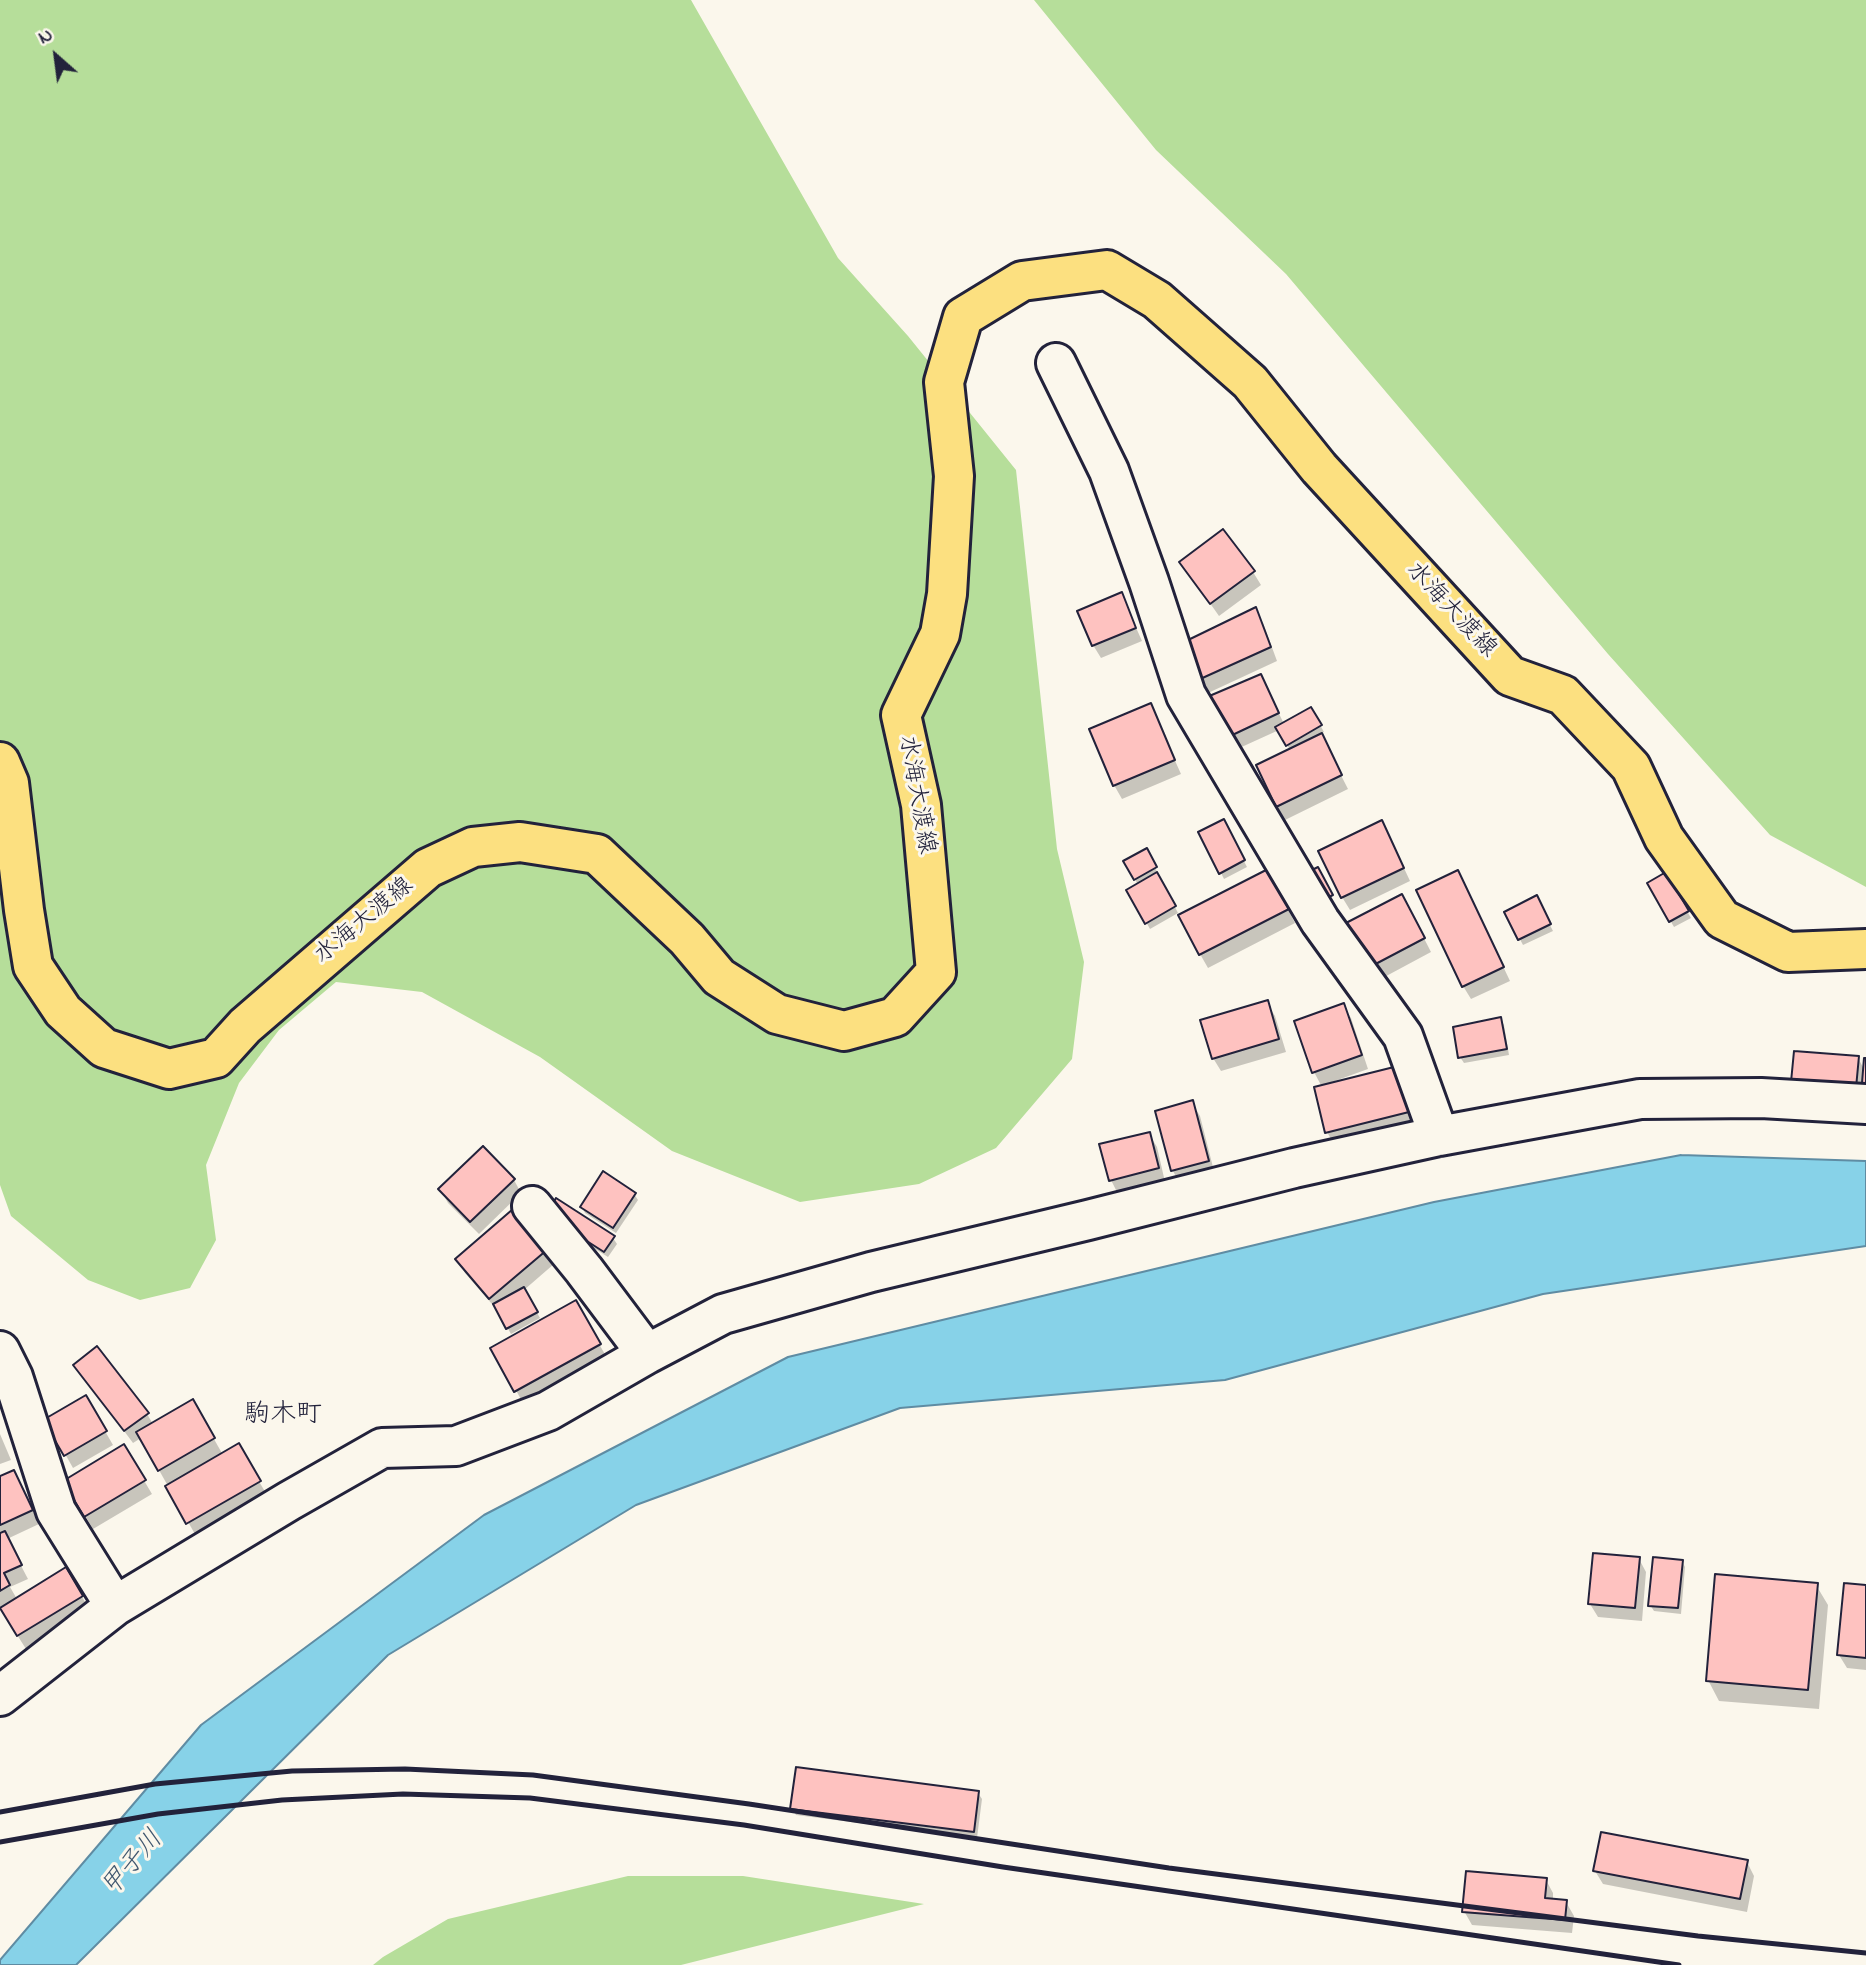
<!DOCTYPE html>
<meta charset="utf-8">
<style>
body{margin:0}
#map{position:relative;width:1866px;height:1965px;overflow:hidden;background:#fbf7ec;font-family:"Indie Flower",sans-serif}
canvas{display:block}
.north{position:absolute;left:21px;top:21px;width:70px;height:70px;-webkit-text-stroke:5px #fbf7ec;paint-order:stroke;rotate:332deg;font-size:19px;font-weight:700;line-height:28px;text-align:center;color:#22223b}
.north::after{content:'';display:block;margin:auto;width:24px;height:32px;background:#22223b;clip-path:polygon(50% 0,100% 100%,50% 72%,0 100%)}
</style>
<div id="map">
<canvas width="1866" height="1965"></canvas>
<div class="north">N</div>
</div>
<script>
const ctx = document.querySelector('canvas').getContext('2d');
ctx.lineJoin = 'round';
function fillPath(path, color) {
  ctx.fillStyle = color;
  ctx.fill(path, 'evenodd');
}
function shape(rows) {
  const path = new Path2D();
  for (const r of rows) {
    path.moveTo(r[0], r[1]);
    for (let i = 2; i < r.length; i += 2) path.lineTo(r[i], r[i + 1]);
  }
  return path;
}
function stroke(path, color, width, dash) {
  ctx.strokeStyle = color;
  ctx.lineWidth = width;
  ctx.lineCap = dash ? 'butt' : 'round';
  ctx.setLineDash(dash || []);
  ctx.stroke(path);
}
function write(font, color, halo, rows, align = 'center') {
  ctx.font = font + ' "Indie Flower","Klee One",sans-serif';
  ctx.lineWidth = 6;
  ctx.setLineDash([]);
  ctx.textBaseline = 'middle';
  ctx.strokeStyle = halo;
  ctx.fillStyle = color;
  for (const [text, x, y, turn = 0] of rows) {
    ctx.save();
    ctx.translate(x, y);
    ctx.rotate((+turn || 0) * Math.PI / 180);
    ctx.textAlign = isNaN(turn) ? turn : align;
    if (halo) ctx.strokeText(text, 0, 0);
    ctx.fillText(text, 0, 0);
    ctx.restore();
  }
}
const green = shape([
 [0,0,691,0,838,258,908,336,1016,470,1057,849,1084,962,1072,1059,996,1148,919,1184,800,1202,672,1151,540,1057,422,992,336,982,279,1030,239,1083,206,1165,216,1240,190,1288,140,1300,88,1280,11,1216,0,1185],
 [1034,0,1866,0,1866,887,1770,835,1608,654,1286,274,1156,150],
 [628,1876,743,1876,924,1904,681,1965,373,1965,383,1957,448,1919]
]);
const water = shape([
 [1681,1155,1866,1161,1866,1246,1543,1294,1225,1380,900,1408,636,1505,388,1655,76,1965,0,1965,0,1960,201,1725,484,1515,788,1357,1434,1202,1681,1155]
]);
const shadow = shape([
 [1181,562,1253,572,1261,585,1219,616],
 [1121,594,1142,641,1101,658,1093,645],
 [1255,610,1263,623,1277,661,1208,693,1200,680],
 [1261,676,1284,724,1311,709,1324,732,1320,734,1348,789,1285,820,1277,806,1290,750,1279,730,1235,750,1227,737],
 [1150,705,1181,774,1122,799,1114,785],
 [1223,821,1247,867,1224,879,1201,833],
 [1389,836,1410,881,1350,910,1342,897],
 [1146,850,1178,913,1150,929,1128,890,1138,885,1126,862],
 [1665,874,1691,918,1674,927,1649,884],
 [1275,885,1295,923,1208,968,1200,954],
 [1465,886,1510,981,1471,999,1463,986],
 [1539,904,1553,931,1523,945,1506,913],
 [1409,909,1431,952,1377,981,1347,925],
 [1267,1003,1275,1016,1286,1052,1221,1071,1213,1058],
 [1343,1005,1351,1018,1368,1069,1332,1082,1333,1084,1401,1067,1420,1124,1335,1146,1327,1132,1322,1087,1314,1072],
 [1500,1019,1504,1025,1509,1055,1464,1063,1460,1057],
 [1858,1058,1864,1069,1866,1059,1863,1101,1800,1096],
 [1192,1103,1200,1116,1215,1175,1180,1184,1173,1171,1157,1112],
 [1149,1134,1157,1147,1165,1182,1118,1194,1111,1180],
 [514,1180,521,1193,479,1234,448,1203,440,1189],
 [634,1194,638,1200,616,1233,585,1213,582,1207],
 [513,1211,554,1264,524,1290,540,1318,511,1334,498,1311,465,1273,457,1259],
 [551,1221,613,1238,617,1244,608,1257],
 [576,1303,607,1358,524,1405,493,1348],
 [75,1365,147,1414,153,1424,193,1402,223,1455,238,1446,267,1495,196,1536,141,1438,133,1443],
 [86,1398,113,1445,73,1468,46,1420],
 [0,1434,11,1460,0,1464],
 [124,1447,152,1494,93,1529,65,1482],
 [0,1478,21,1485,39,1524,7,1539,28,1579,10,1587,17,1599,65,1569,90,1610,26,1649,0,1608],
 [1639,1559,1646,1572,1642,1621,1598,1617,1590,1604],
 [1682,1561,1685,1567,1681,1614,1654,1611,1650,1605],
 [1816,1585,1828,1605,1819,1709,1719,1701,1708,1680],
 [1866,1586,1866,1670,1847,1668,1839,1655],
 [978,1793,982,1799,977,1838,796,1815,792,1808],
 [1747,1862,1754,1876,1747,1912,1603,1884,1595,1871],
 [1546,1880,1553,1893,1553,1901,1566,1902,1574,1916,1572,1933,1472,1925,1464,1911]
]);
const building = shape([
 [1223,529,1255,571,1210,604,1179,562,1223,529],
 [1122,592,1136,628,1092,646,1077,611,1122,592],
 [1256,607,1271,647,1198,680,1186,641,1256,607],
 [1261,674,1279,713,1226,738,1207,697,1261,674],
 [1151,703,1175,760,1113,786,1089,729,1151,703],
 [1311,707,1322,725,1286,746,1275,727,1311,707],
 [1322,733,1342,775,1276,807,1256,765,1322,733],
 [1224,819,1245,860,1219,874,1198,832,1224,819],
 [1382,820,1404,868,1341,898,1318,851,1382,820],
 [1147,848,1157,867,1134,880,1123,861,1147,848],
 [1318,867,1333,895,1321,901,1308,872,1318,867],
 [1268,869,1289,909,1199,955,1178,915,1268,869],
 [1458,870,1504,967,1462,987,1416,890,1458,870],
 [1157,872,1176,906,1145,924,1126,890,1157,872],
 [1666,872,1689,911,1669,922,1647,883,1666,872],
 [1402,894,1425,938,1368,968,1344,924,1402,894],
 [1537,895,1551,924,1518,940,1504,912,1537,895],
 [1268,1000,1279,1039,1212,1059,1200,1020,1268,1000],
 [1344,1003,1362,1055,1312,1073,1294,1021,1344,1003],
 [1501,1017,1507,1049,1458,1058,1453,1027,1501,1017],
 [1794,1051,1859,1056,1856,1088,1791,1082,1794,1051],
 [1864,1058,1866,1058,1866,1083,1862,1083,1864,1058],
 [1402,1065,1413,1111,1325,1133,1314,1087,1402,1065],
 [1193,1100,1209,1161,1171,1171,1155,1111,1193,1100],
 [1150,1132,1159,1168,1109,1181,1099,1144,1150,1132],
 [483,1146,515,1179,470,1222,438,1189,483,1146],
 [603,1171,636,1193,613,1228,580,1207,603,1171],
 [556,1198,615,1236,604,1252,546,1215,556,1198],
 [513,1209,548,1249,489,1299,455,1259,513,1209],
 [524,1287,538,1312,506,1329,493,1304,524,1287],
 [576,1300,601,1344,514,1392,490,1348,576,1300],
 [97,1346,149,1413,124,1431,73,1365,97,1346],
 [86,1395,107,1431,64,1456,43,1420,86,1395],
 [193,1399,215,1438,158,1471,136,1432,193,1399],
 [239,1443,261,1481,186,1524,165,1486,239,1443],
 [124,1444,146,1480,84,1517,63,1481,124,1444],
 [14,1470,33,1510,0,1525,0,1476,14,1470],
 [5,1531,22,1565,4,1573,10,1585,0,1591,0,1533,5,1531],
 [1593,1553,1640,1557,1635,1608,1588,1604,1593,1553],
 [1653,1557,1683,1560,1678,1608,1648,1606,1653,1557],
 [66,1567,83,1596,17,1636,0,1608,66,1567],
 [1715,1574,1818,1583,1808,1690,1706,1681,1715,1574],
 [1844,1583,1866,1585,1866,1658,1837,1655,1844,1583],
 [796,1767,979,1791,974,1832,790,1809,796,1767],
 [1601,1832,1748,1860,1740,1899,1593,1871,1601,1832],
 [1466,1871,1547,1878,1545,1898,1567,1900,1565,1920,1462,1912,1466,1871]
]);
const minor = shape([
 [1056,363,1109,471,1149,582,1186,695,1320,921,1403,1036,1439,1136],
 [532,1206,584,1270,647,1354],
 [0,1351,13,1377,56,1511,115,1606],
 [0,1696,115,1606,289,1501,382,1448,456,1446,548,1411,647,1354,723,1314,871,1272,1088,1220,1294,1168,1439,1136,1640,1099,1761,1098,1866,1104]
]);
const major = shape([
 [0,762,9,783,24,910,33,966,63,1011,104,1048,169,1069,216,1058,245,1026,428,868,473,847,520,842,597,854,687,939,719,977,777,1014,844,1031,895,1017,936,972,921,805,901,715,940,634,947,594,954,476,944,382,963,317,1022,281,1107,270,1157,300,1250,382,1319,468,1510,676,1563,695,1631,767,1664,838,1722,919,1788,952,1866,949]
]);
const rail = shape([
 [0,1812,155,1784,292,1771,405,1769,533,1775,749,1804,1169,1868,1698,1936,1866,1953],
 [0,1842,158,1814,282,1800,403,1794,530,1798,744,1825,1003,1867,1679,1965]
]);
const streetNames = [
 ["水海大渡線",1450,611,47],
 ["水海大渡線",915,795,80],
 ["水海大渡線",365,922,-40]
];
const neighbourhoodNames = [
 ["駒木町",283,1417]
];
const waterNames = [
 ["甲子川",134,1865,-49]
];
fillPath(green, '#b6de9a');
fillPath(water, '#87d2e8');
stroke(water, '#5f8ca3', 2);
fillPath(shadow, '#0003');
fillPath(building, '#fec2c0');
stroke(building, '#22223b', 2);
stroke(minor, '#22223b', 44);
stroke(major, '#22223b', 44);
stroke(minor, '#fbf7ec', 38);
stroke(major, '#fce080', 38);
stroke(rail, '#22223b', 5);
write('24px', '#22223b', '#fbf7ec', streetNames);
write('26px', '#22223b', '#fbf7ec', neighbourhoodNames);
write('italic 26px', '#40576f', '#fbf7ec', waterNames);
</script>
